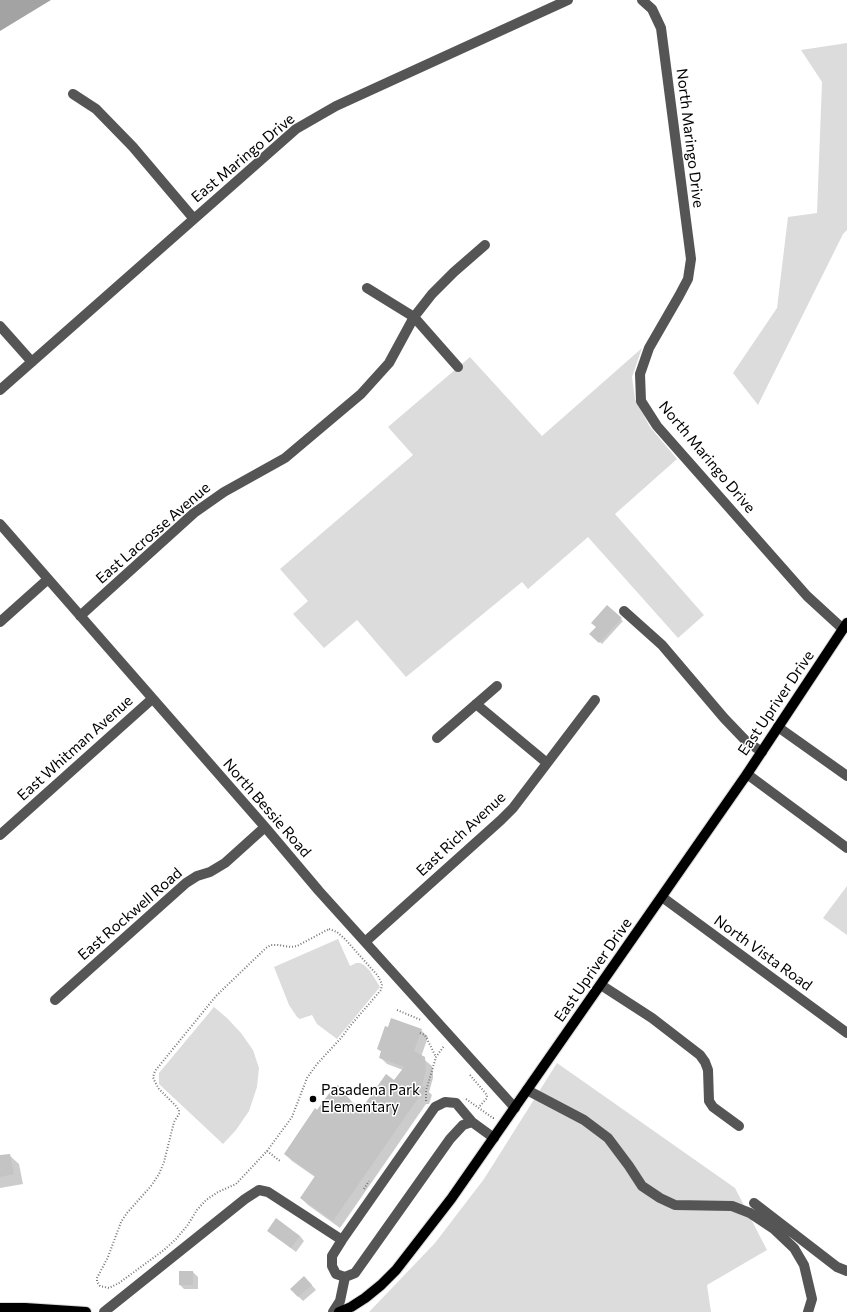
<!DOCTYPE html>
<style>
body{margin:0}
canvas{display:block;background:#fff}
</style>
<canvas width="847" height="1312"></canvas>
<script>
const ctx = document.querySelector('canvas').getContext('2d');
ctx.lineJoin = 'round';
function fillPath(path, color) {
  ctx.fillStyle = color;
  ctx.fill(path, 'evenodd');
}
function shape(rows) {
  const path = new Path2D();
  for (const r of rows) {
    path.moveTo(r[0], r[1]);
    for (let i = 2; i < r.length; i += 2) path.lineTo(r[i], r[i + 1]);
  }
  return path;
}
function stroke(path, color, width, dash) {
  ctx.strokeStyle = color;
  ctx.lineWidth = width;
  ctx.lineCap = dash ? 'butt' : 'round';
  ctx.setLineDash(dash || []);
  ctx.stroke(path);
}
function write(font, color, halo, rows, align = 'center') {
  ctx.font = font + ' Commissioner,sans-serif';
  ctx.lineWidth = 3;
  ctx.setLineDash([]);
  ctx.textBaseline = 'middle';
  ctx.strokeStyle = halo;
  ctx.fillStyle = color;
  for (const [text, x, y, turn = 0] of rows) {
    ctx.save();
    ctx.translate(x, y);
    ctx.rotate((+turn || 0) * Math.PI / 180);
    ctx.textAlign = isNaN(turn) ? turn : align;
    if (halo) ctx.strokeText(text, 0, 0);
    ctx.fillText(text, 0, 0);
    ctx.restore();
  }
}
const green = shape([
 [847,43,847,230,843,234,758,405,733,373,777,308,788,217,817,213,822,82,801,50],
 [642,348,632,377,635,399,650,427,677,459,615,514,704,615,678,638,588,537,528,589,522,582,406,677,357,620,324,648,293,614,308,601,280,569,413,455,388,427,470,357,542,436],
 [847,886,847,935,823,918],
 [338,939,350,966,356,963,360,963,364,965,370,971,380,987,337,1039,317,1024,312,1015,300,1019,297,1017,289,1005,274,967],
 [214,1007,227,1018,241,1033,253,1050,259,1068,257,1087,249,1111,236,1130,223,1144,159,1084,159,1073],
 [557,1063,735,1188,767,1250,707,1285,711,1312,369,1312,435,1243,484,1179]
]);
const water = shape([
 [0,0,51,0,0,31]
]);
const shadow = shape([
 [607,607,623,621,602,644,591,634,597,627],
 [421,1030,428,1037,421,1057,432,1066,433,1071,433,1078,429,1092,432,1095,429,1104,426,1104,340,1228,308,1205,301,1198,315,1177,292,1161,285,1154,338,1086,354,1105,362,1110,395,1081,403,1070,387,1064,380,1057,382,1052,378,1049],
 [9,1155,19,1164,23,1184,0,1188,0,1156],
 [268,1231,300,1236,304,1241,296,1252],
 [193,1272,198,1277,198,1289,184,1289,180,1285],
 [309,1282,316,1290,303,1301,298,1296]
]);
const building = shape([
 [607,605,622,618,599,643,589,634,596,627,591,623],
 [391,1018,422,1029,414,1051,425,1057,426,1070,422,1086,426,1087,422,1098,419,1097,333,1221,300,1198,315,1176,284,1154,315,1108,317,1110,330,1092,338,1085,352,1102,362,1108,386,1074,394,1080,404,1067,379,1058,381,1051,377,1049,385,1026,388,1027],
 [10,1154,14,1174,0,1177,0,1155],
 [276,1218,300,1236,291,1248,267,1231],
 [179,1271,193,1271,193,1285,179,1285],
 [304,1276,312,1285,298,1297,290,1289]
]);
const path = shape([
 [329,929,337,932,345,939,378,976,382,984,381,990,350,1026,341,1038,317,1064,307,1078,292,1117,267,1151,236,1184,218,1192,206,1200,197,1210,187,1226,176,1239,164,1250,119,1283,109,1288,100,1286,97,1282,97,1278,108,1257,121,1222,127,1213,151,1186,159,1174,164,1162,174,1122,179,1114,179,1110,175,1105,159,1089,155,1082,153,1077,155,1071,216,996,266,948,271,945,278,945,291,947,297,946,329,929],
 [397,1010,421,1020],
 [420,1033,425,1035,436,1057],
 [470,1075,487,1095,487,1098,479,1107],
 [466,1099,493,1118,496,1118],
 [426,1101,426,1091,436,1057,444,1046],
 [267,1151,280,1161],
 [364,1189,369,1181]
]);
const minor = shape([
 [642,0,652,9,661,28,691,259,688,279,679,296,649,348,640,374,641,401,657,426,807,596,843,629],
 [73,94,96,109,133,147,194,219],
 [367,288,414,317,458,367],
 [0,326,32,362],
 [0,390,296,129,336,106,568,0],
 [0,524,265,827,319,891,515,1108],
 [624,611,662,645,724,718,746,741,762,752],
 [80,616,194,513,224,492,285,458,361,394,389,363,414,317,432,294,454,272,485,245],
 [0,622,47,580],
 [476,704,547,763],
 [778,727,847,776],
 [437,738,497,686],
 [747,774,847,848],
 [0,835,152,699],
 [662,897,847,1033],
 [365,942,501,820,513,808,595,700],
 [601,985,652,1018,700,1055,705,1062,708,1070,709,1101,713,1107,739,1126],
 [55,1000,186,883,197,876,210,872,225,863,265,827],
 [527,1090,584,1120,608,1138,629,1166,642,1186,660,1198,675,1205,732,1206,750,1213,774,1229,794,1248,804,1265,812,1299,808,1312],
 [472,1122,463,1125,450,1139,355,1273,345,1277,336,1274,332,1266,332,1256,342,1240,435,1107,445,1102,456,1103,472,1122,494,1138],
 [754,1203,837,1267,847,1271],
 [104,1312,245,1199,259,1190,268,1192,342,1240],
 [333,1312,340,1301,345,1277]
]);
const major = shape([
 [0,1308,25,1308,86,1312],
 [339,1312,351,1307,365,1298,381,1285,396,1270,451,1199,747,774,847,623]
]);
const markers = [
 [313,1099,4,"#000"]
];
const streetNames = [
 ["North Maringo Drive",690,138,83],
 ["East Maringo Drive",243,158,-40],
 ["North Maringo Drive",707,457,50],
 ["East Lacrosse Avenue",153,533,-41],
 ["East Upriver Drive",776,703,-56],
 ["East Whitman Avenue",75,748,-42],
 ["North Bessie Road",267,808,49],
 ["East Rich Avenue",461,834,-43],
 ["East Rockwell Road",130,914,-41],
 ["North Vista Road",763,953,36],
 ["East Upriver Drive",593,970,-55]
];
const poiNames = [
 ["Pasadena Park",321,1090],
 ["Elementary",321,1107]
];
fillPath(green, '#dcdcdc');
fillPath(water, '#a3a3a3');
fillPath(shadow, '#0003');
fillPath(building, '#c4c4c4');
stroke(major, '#dbdbdb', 12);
stroke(path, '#777', 2, [1, 2]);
stroke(minor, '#555', 10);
stroke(major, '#000', 10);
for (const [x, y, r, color] of markers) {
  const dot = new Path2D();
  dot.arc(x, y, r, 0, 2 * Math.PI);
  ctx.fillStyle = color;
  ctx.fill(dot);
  stroke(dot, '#fff', 1.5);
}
write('15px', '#000', '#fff', streetNames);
write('15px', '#000', '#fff', poiNames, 'left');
</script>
